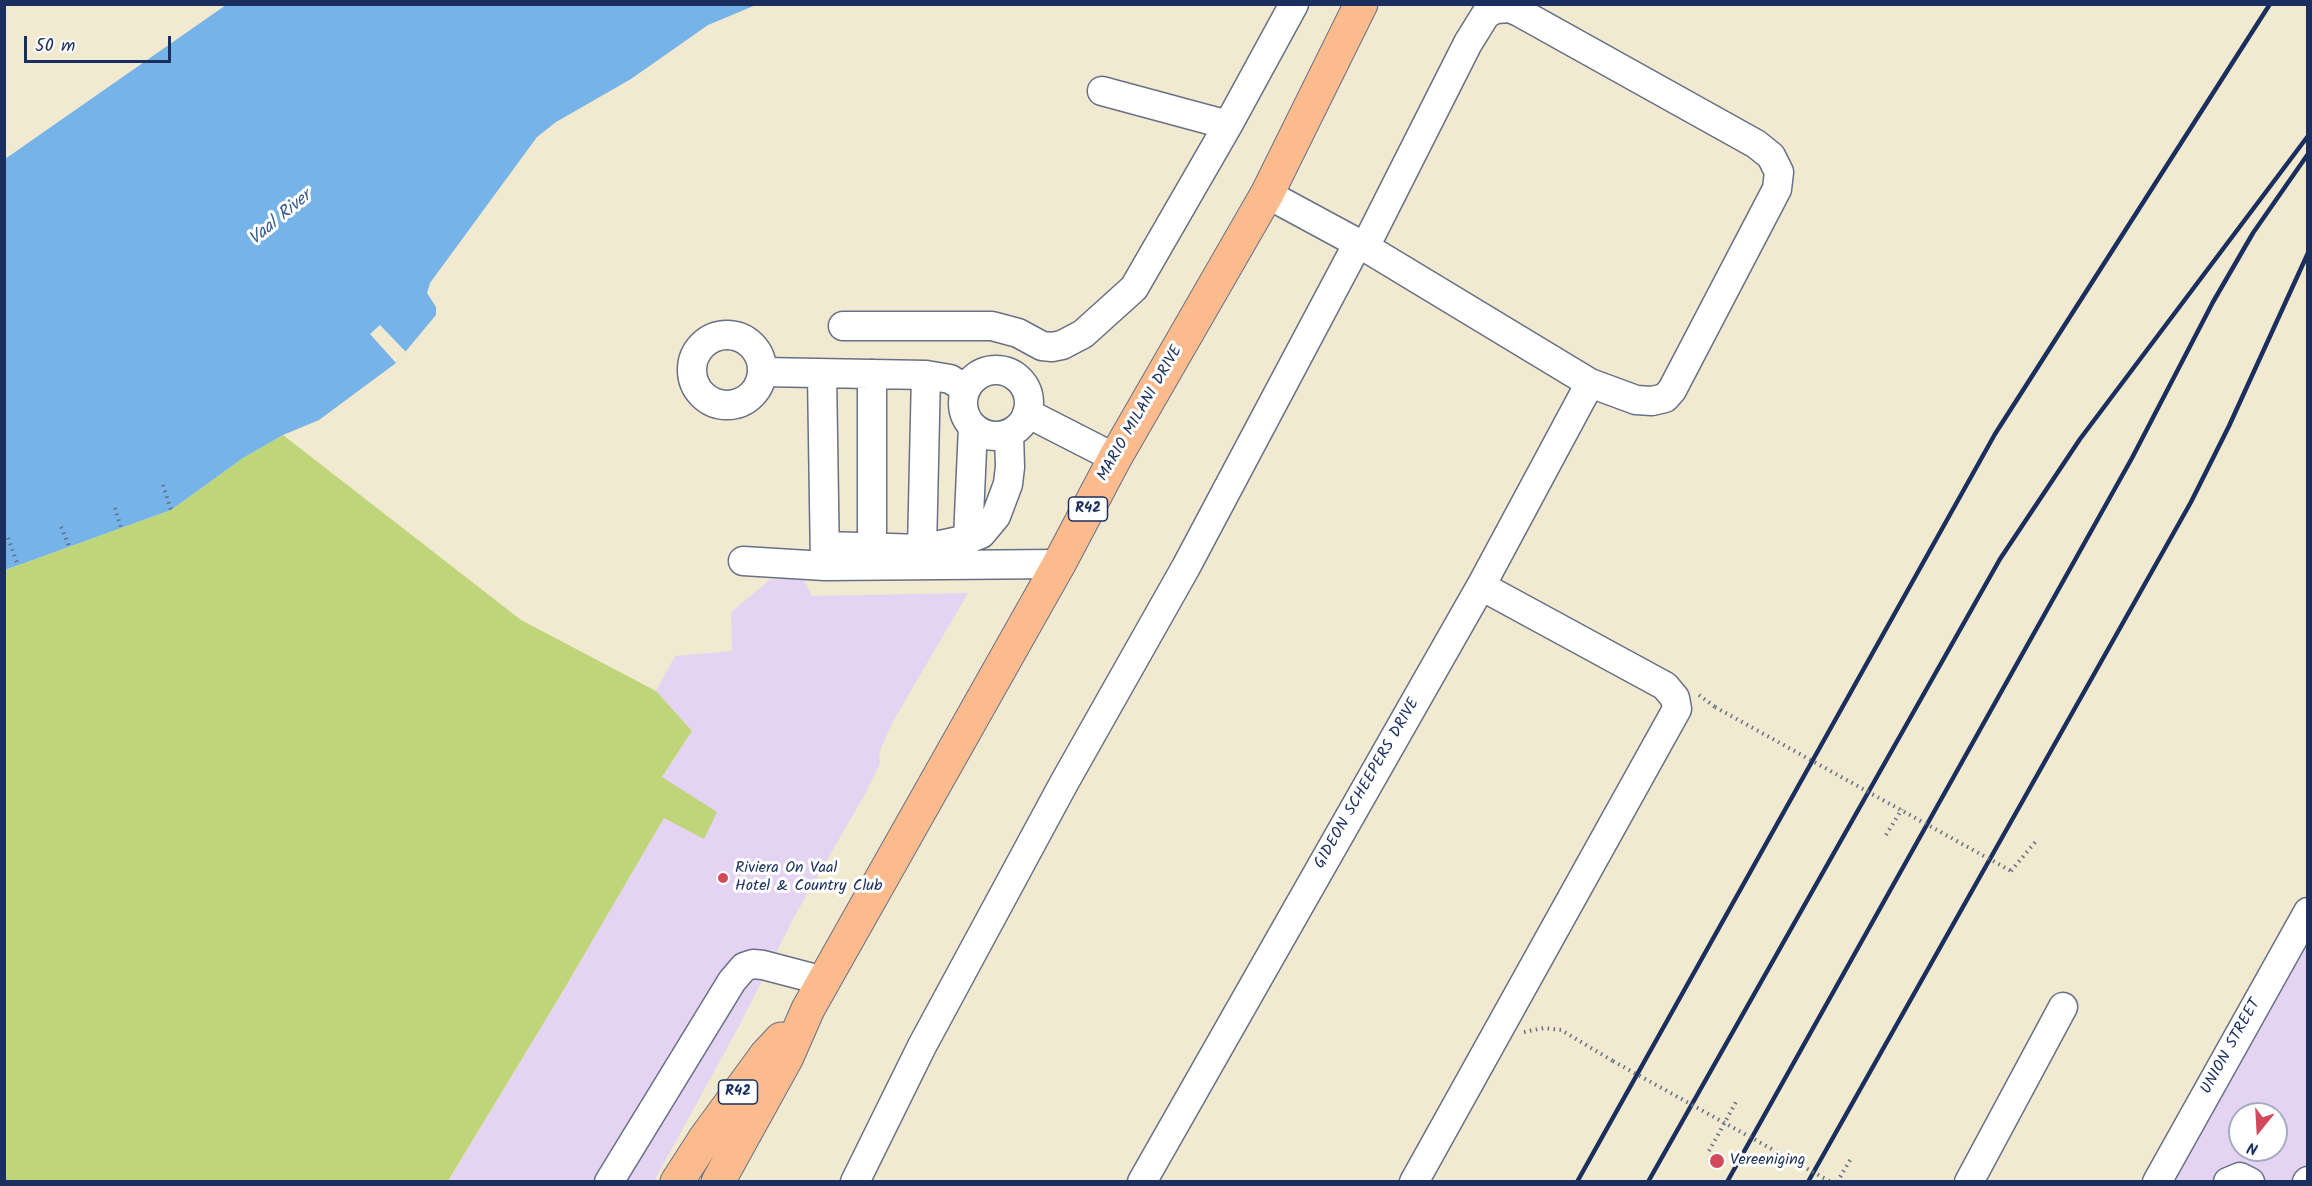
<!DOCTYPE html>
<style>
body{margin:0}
#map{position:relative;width:2312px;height:1186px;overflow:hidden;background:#f1e9d0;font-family:Kalam,sans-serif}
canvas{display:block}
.frame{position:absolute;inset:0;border:6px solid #1b2f5e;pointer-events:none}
.north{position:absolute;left:2228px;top:1102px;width:60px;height:60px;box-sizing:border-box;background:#fff;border:2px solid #a4acbf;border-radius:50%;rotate:198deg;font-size:16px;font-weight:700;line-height:24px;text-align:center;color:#1b2f5e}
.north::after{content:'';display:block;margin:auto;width:21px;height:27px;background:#d1495b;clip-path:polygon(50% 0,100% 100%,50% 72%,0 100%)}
.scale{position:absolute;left:24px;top:36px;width:147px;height:27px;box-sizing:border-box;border:3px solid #1b2f5e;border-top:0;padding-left:8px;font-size:18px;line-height:21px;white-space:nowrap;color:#1b2f5e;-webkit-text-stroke:4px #fff;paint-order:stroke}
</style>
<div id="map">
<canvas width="2312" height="1186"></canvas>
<div class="frame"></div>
<div class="north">N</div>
<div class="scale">50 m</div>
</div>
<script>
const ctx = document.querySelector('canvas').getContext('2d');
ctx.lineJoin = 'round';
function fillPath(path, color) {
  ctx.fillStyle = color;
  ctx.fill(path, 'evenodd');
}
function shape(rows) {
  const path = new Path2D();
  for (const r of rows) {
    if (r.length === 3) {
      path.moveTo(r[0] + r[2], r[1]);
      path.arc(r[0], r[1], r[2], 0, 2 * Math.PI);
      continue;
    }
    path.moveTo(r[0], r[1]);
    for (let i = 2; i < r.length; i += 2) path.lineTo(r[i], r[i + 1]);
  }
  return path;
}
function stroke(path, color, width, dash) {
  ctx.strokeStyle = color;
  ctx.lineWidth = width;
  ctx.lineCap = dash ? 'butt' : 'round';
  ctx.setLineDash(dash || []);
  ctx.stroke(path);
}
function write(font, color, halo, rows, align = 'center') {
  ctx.font = font + ' Kalam,sans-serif';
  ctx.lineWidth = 6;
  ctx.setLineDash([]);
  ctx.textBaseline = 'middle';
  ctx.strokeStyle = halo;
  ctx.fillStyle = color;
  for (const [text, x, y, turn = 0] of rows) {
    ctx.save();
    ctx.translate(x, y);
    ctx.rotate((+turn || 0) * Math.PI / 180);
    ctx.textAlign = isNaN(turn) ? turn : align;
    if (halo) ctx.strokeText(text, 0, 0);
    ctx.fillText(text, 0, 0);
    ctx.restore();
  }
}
const built = shape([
 [790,577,802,578,812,596,968,593,892,723,879,753,880,763,865,794,794,917,739,1026,654,1181,448,1182,560,996,664,818,717,813,662,778,692,731,656,691,675,656,732,651,731,612,770,580],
 [2307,933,2307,1181,2165,1181],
 [2240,1114,2276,1114,2276,1150,2240,1150]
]);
const green = shape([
 [283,435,521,620,656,691,692,731,662,777,717,812,704,839,664,818,560,996,448,1181,432,1180,431,1182,5,1182,5,570,171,510,243,458]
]);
const water = shape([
 [226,5,756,5,708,25,631,79,556,122,537,137,430,283,427,293,436,307,436,315,396,363,319,420,283,435,243,458,171,510,5,570,5,159]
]);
const pier = shape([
 [380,325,406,352,396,363,370,334]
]);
const path = shape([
 [163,485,171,510],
 [115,508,121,528],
 [61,527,69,546],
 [8,538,18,565],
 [1699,695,1715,707],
 [1886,835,1902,809],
 [2011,871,2037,840],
 [1524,1032,1544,1028,1561,1030,1613,1061],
 [1709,1151,1737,1100],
 [1837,1182,1852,1157]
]);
const minor = shape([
 [1102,91,1228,125],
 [1267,194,1365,247,1590,383,1636,400,1652,401,1665,398,1672,390,1777,189,1779,172,1771,156,1756,144,1519,12,1510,8,1496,9,1486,14,1468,43,1365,247],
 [843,326,992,326,1018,333,1042,346,1052,347,1062,345,1083,334,1134,288,1228,125,1294,4],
 [727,370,35],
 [996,403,33],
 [762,372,926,375,950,379,966,389],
 [822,374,825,564],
 [1027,413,1115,458],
 [968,539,973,427],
 [826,546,922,549,968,539,981,534,996,516,1008,484,1010,467,1009,434],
 [872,547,872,374],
 [922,549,926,375],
 [743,561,825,566,1059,564],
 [609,1182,732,981,744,967,753,964,763,965,824,981],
 [855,1182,922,1046,1064,783,1186,567,1358,243],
 [1142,1182,1481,586,1590,383],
 [1414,1182,1677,709,1675,698,1665,686,1481,586],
 [1969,1182,2063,1007],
 [2157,1182,2308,912],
 [2228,1182,2240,1177,2250,1182],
 [2307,1182,2308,1181]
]);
const major = shape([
 [677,1182,706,1137,766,1055,781,1039],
 [718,1182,787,1057,808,1009,1059,564,1115,458,1267,194,1361,4]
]);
const rail = shape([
 [1577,1182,1995,434,2270,4],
 [1648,1182,2000,559,2080,439,2308,136],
 [1727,1182,2132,458,2213,302,2253,233,2308,154],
 [1808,1182,2191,502,2229,426,2308,253]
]);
const pathBridge = shape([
 [1715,707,2011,871],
 [1613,1061,1831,1182]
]);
const markers = [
 [723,878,6,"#d1495b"],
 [1717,1161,8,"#d1495b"]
];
const shields = [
 [1088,509,39],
 [738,1092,39]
];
const shieldNames = [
 ["R42",1088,509],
 ["R42",738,1092]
];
const streetNames = [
 ["MARIO MILANI DRIVE",1141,414,-60],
 ["GIDEON SCHEEPERS DRIVE",1368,784,-60],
 ["UNION STREET",2232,1047,-61]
];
const poiNames = [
 ["Riviera On Vaal",735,869],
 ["Hotel & Country Club",735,887],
 ["Vereeniging",1730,1161]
];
const waterNames = [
 ["Vaal River",281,219,-40]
];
fillPath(built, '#e4d3f2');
fillPath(green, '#bfd57a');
fillPath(water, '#75b3e8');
fillPath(pier, '#f1e9d0');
stroke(minor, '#667086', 31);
stroke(major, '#667086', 35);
stroke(path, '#667086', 4, [1.5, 4.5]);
stroke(minor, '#fff', 28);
stroke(major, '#fbbb8d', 33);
stroke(rail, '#1b2f5e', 4.5);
stroke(pathBridge, '#667086', 4, [1.5, 4.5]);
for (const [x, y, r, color] of markers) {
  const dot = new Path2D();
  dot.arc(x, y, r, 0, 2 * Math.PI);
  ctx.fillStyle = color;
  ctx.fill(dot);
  stroke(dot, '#fff', 2);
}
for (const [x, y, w] of shields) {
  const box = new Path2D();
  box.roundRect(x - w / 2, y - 12, w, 24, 4.5);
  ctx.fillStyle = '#fff';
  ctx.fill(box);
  stroke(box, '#1b2f5e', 1.5);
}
write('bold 15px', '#1b2f5e', null, shieldNames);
write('16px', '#1b2f5e', '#fff', streetNames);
write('16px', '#1b2f5e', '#fff', poiNames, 'left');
write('italic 18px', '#3a5d8e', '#fff', waterNames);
</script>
